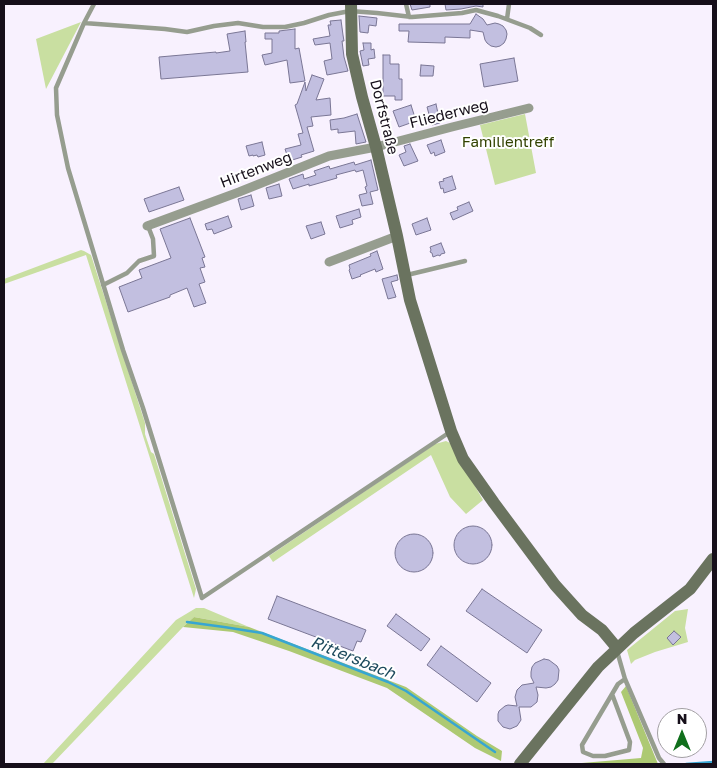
<!DOCTYPE html>
<meta charset="utf-8">
<style>
body{margin:0}
#map{position:relative;width:717px;height:768px;overflow:hidden;background:#f8f1fe;font-family:"Golos Text",sans-serif}
canvas{display:block}
.frame{position:absolute;inset:0;border:5px solid #160f1a;pointer-events:none}
.north{position:absolute;left:657px;top:708px;width:50px;height:50px;box-sizing:border-box;background:#fff;border:1px solid #a29fa3;border-radius:50%;rotate:0deg;font-size:14px;font-weight:700;line-height:20px;text-align:center;color:#160f1a}
.north::after{content:'';display:block;margin:auto;width:18px;height:22px;background:#106f1c;clip-path:polygon(50% 0,100% 100%,50% 72%,0 100%)}
</style>
<div id="map">
<canvas width="717" height="768"></canvas>
<div class="frame"></div>
<div class="north">N</div>
</div>
<script>
const ctx = document.querySelector('canvas').getContext('2d');
ctx.lineJoin = 'round';
function fillPath(path, color) {
  ctx.fillStyle = color;
  ctx.fill(path, 'evenodd');
}
function shape(rows) {
  const path = new Path2D();
  for (const r of rows) {
    if (r.length === 3) {
      path.moveTo(r[0] + r[2], r[1]);
      path.arc(r[0], r[1], r[2], 0, 2 * Math.PI);
      continue;
    }
    path.moveTo(r[0], r[1]);
    for (let i = 2; i < r.length; i += 2) path.lineTo(r[i], r[i + 1]);
  }
  return path;
}
function stroke(path, color, width, dash) {
  ctx.strokeStyle = color;
  ctx.lineWidth = width;
  ctx.lineCap = dash ? 'butt' : 'round';
  ctx.setLineDash(dash || []);
  ctx.stroke(path);
}
function write(font, color, halo, rows, align = 'center') {
  ctx.font = font + ' "Golos Text",sans-serif';
  ctx.lineWidth = 4;
  ctx.setLineDash([]);
  ctx.textBaseline = 'middle';
  ctx.strokeStyle = halo;
  ctx.fillStyle = color;
  for (const [text, x, y, turn = 0] of rows) {
    ctx.save();
    ctx.translate(x, y);
    ctx.rotate((+turn || 0) * Math.PI / 180);
    ctx.textAlign = isNaN(turn) ? turn : align;
    if (halo) ctx.strokeText(text, 0, 0);
    ctx.fillText(text, 0, 0);
    ctx.restore();
  }
}
const green = shape([
 [81,22,46,89,36,39],
 [525,114,536,173,495,185,480,125],
 [81,250,84,251,91,255,145,423,145,434,151,452,154,454,196,589,194,598,86,255,4,284,4,279],
 [446,441,454,445,464,467,483,500,466,514,450,497,431,455,273,562,269,556,435,444],
 [196,608,204,608,249,627,194,617,183,627,52,764,43,764,176,620],
 [688,609,685,628,688,642,655,652,635,660,631,664,627,650,675,611]
]);
const forest = shape([
 [194,617,249,627,406,687,477,736,502,751,501,761,475,748,387,688,289,651,233,632,183,627],
 [626,686,658,764,570,764,641,758,643,748,621,692]
]);
const stream = shape([
 [187,622,224,627,262,633,388,682,406,691,495,752],
 [686,764,713,762]
]);
const building = shape([
 [410,4,430,4,430,7,412,10,410,4],
 [445,4,483,4,483,7,476,6,461,9,446,10,445,4],
 [476,14,483,19,487,25,495,23,499,24,503,26,506,30,507,34,506,39,504,43,500,46,496,47,491,46,487,43,485,40,483,32,470,30,470,38,445,37,445,43,408,42,409,31,399,31,399,24,470,24,476,14],
 [359,16,377,18,376,26,369,25,368,33,360,32,359,16],
 [341,20,343,35,344,41,342,41,344,57,348,71,327,75,324,61,332,59,330,43,315,45,313,39,330,36,328,25,331,25,330,21,341,20],
 [295,29,295,49,299,48,305,81,290,83,287,60,265,65,262,55,272,53,272,39,265,39,265,33,279,33,279,31,295,29],
 [245,31,246,42,245,42,248,72,161,79,159,57,216,52,216,53,230,51,227,34,245,31],
 [363,43,371,43,371,50,374,49,375,58,368,59,369,65,363,66,360,51,364,50,363,43],
 [383,55,390,55,390,64,399,64,399,79,402,79,402,100,395,100,395,96,383,96,383,55],
 [514,58,518,81,484,87,480,64,514,58],
 [421,65,434,66,433,76,420,76,421,65],
 [312,75,324,79,316,100,330,98,331,115,311,117,313,126,307,127,314,151,301,155,302,157,289,161,285,149,301,145,298,134,303,133,295,105,297,104,305,82,306,91,312,75],
 [436,104,440,123,432,125,427,107,436,104],
 [411,105,416,121,399,127,393,111,411,105],
 [357,114,366,142,356,144,355,131,338,133,338,129,331,130,330,120,344,118,357,114],
 [441,140,445,152,435,156,434,152,431,154,427,145,441,140],
 [262,142,265,155,258,157,257,155,253,156,253,155,249,156,246,146,262,142],
 [410,144,418,161,404,166,399,155,406,152,404,146,410,144],
 [371,160,378,190,370,192,373,204,362,206,359,195,367,193,365,187,367,186,363,170,356,172,355,170,336,175,337,178,309,186,309,184,293,189,289,179,303,174,304,179,316,175,314,171,329,166,330,169,354,162,355,165,371,160],
 [452,176,456,189,444,193,443,188,441,189,439,182,444,181,443,179,452,176],
 [279,184,282,196,269,199,266,188,279,184],
 [179,187,184,200,149,212,144,199,179,187],
 [251,195,254,206,241,210,238,199,251,195],
 [469,202,473,211,453,220,450,213,458,210,457,207,469,202],
 [359,209,361,217,352,220,353,224,340,228,336,216,359,209],
 [228,216,232,227,214,234,212,229,207,230,205,224,228,216],
 [190,218,205,257,202,258,205,267,200,268,205,282,199,284,206,303,194,307,187,288,170,295,170,297,128,312,119,287,142,278,139,270,171,258,160,229,190,218],
 [427,218,431,230,416,235,412,224,427,218],
 [321,222,325,234,311,239,306,226,321,222],
 [441,243,445,253,441,254,440,256,438,255,433,257,432,253,430,252,431,250,430,247,441,243],
 [377,251,383,269,376,272,375,269,360,275,361,276,352,279,349,270,350,269,349,265,371,256,370,254,377,251],
 [397,275,398,280,391,282,396,297,388,299,382,279,397,275],
 [473,545,19],
 [414,553,19],
 [482,589,542,630,527,653,466,611,482,589],
 [277,596,366,630,361,642,357,641,353,651,268,619,277,596],
 [396,614,430,639,421,651,387,626,396,614],
 [674,631,681,637,673,645,667,638,674,631],
 [441,646,491,683,477,702,427,665,441,646],
 [544,659,549,660,557,666,559,670,558,680,555,684,551,687,546,688,536,687,538,695,537,702,531,707,519,707,521,720,517,726,510,729,503,727,498,721,498,714,499,711,505,706,508,705,517,706,515,697,517,690,522,685,534,683,531,677,531,672,532,667,535,663,544,659]
]);
const lane = shape([
 [94,4,84,23,56,88,57,115,68,168,91,244,123,350,143,408,202,598,450,432],
 [406,4,409,17],
 [507,19,509,4],
 [84,23,165,29,187,32,214,26,238,23,263,27,285,27,304,23,329,15,350,11,377,13,412,17,462,13,476,10,498,16,530,28,541,35],
 [407,275,465,261],
 [103,285,127,273,139,261,154,256,153,239,148,226],
 [617,651,625,679,659,758,664,764],
 [612,694,630,742,629,750,605,756,593,756,583,752,582,745,618,684,625,679]
]);
const street = shape([
 [147,226,239,192,329,156,376,147,452,127,529,108],
 [329,262,397,236]
]);
const secondary = shape([
 [351,4,352,54,362,97,376,147,397,236,410,300,451,431,463,459,494,503,555,585,582,615,602,630,617,648],
 [520,764,598,667,634,633,690,589,713,559]
]);
const streetNames = [
 ["Fliederweg",449,114,-14],
 ["Dorfstraße",384,117,76],
 ["Hirtenweg",256,170,-21]
];
const parkNames = [
 ["Familientreff",508,142]
];
const waterNames = [
 ["Rittersbach",353,658,22]
];
fillPath(green, '#c9dfa1');
fillPath(forest, '#adc973');
stroke(stream, '#37a6d2', 2.5);
fillPath(building, '#c2bfe0');
stroke(building, '#7a7695', 1);
stroke(lane, '#969d8f', 4.5);
stroke(street, '#969d8f', 9);
stroke(secondary, '#6a735f', 12);
write('15px', '#160f1a', '#fff', streetNames);
write('15px', '#324200', '#fff', parkNames);
write('italic 16px', '#1d4a5d', '#fff', waterNames);
</script>
